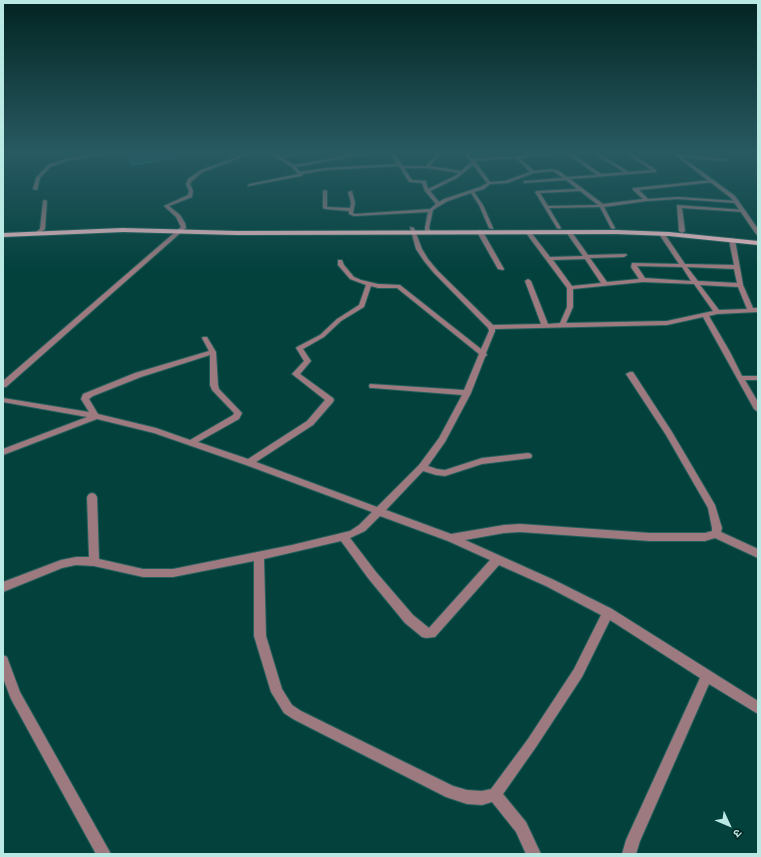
<!DOCTYPE html>
<meta charset="utf-8">
<style>
body{margin:0}
#map{position:relative;width:761px;height:857px;overflow:hidden;background:#03413d;font-family:"PT Sans Narrow","Noto Sans Devanagari",sans-serif}
canvas{display:block}
.frame{position:absolute;inset:0;border:4px solid #bae8e3;pointer-events:none}
.north{position:absolute;left:709px;top:805px;width:40px;height:40px;-webkit-text-stroke:3px #032522;paint-order:stroke;rotate:134deg;font-size:11px;font-weight:700;line-height:16px;text-align:center;color:#bae8e3}
.north::after{content:'';display:block;margin:auto;width:14px;height:18px;background:#bae8e3;clip-path:polygon(50% 0,100% 100%,50% 72%,0 100%)}
</style>
<div id="map">
<canvas width="761" height="857"></canvas>
<div class="frame"></div>
<div class="north">उ</div>
</div>
<script>
const ctx = document.querySelector('canvas').getContext('2d');
ctx.lineJoin = 'round';
function fillPath(path, color) {
  ctx.fillStyle = color;
  ctx.fill(path, 'evenodd');
}
function shape(rows) {
  const path = new Path2D();
  for (const r of rows) {
    path.moveTo(r[0], r[1]);
    for (let i = 2; i < r.length; i += 2) path.lineTo(r[i], r[i + 1]);
  }
  return path;
}
function stroke(path, color, width, dash) {
  ctx.strokeStyle = color;
  ctx.lineWidth = width;
  ctx.lineCap = dash ? 'butt' : 'round';
  ctx.setLineDash(dash || []);
  ctx.stroke(path);
}
const building = shape([
 [125,152,174,152,175,158,132,165,125,152]
]);
const minor = shape([
 [111,152,118,152,66,161,50,167,40,178,37,190,33,189,36,178,48,165,65,159,111,152],
 [251,152,256,152,203,172,192,181,190,184,193,191,192,197,169,206,180,215,185,223,186,228,6,387,3,387,3,381,181,227,176,217,164,206,188,195,189,191,186,184,188,179,201,170,251,152],
 [267,152,271,152,279,156,311,152,309,153,282,158,294,165,346,156,340,152,344,152,351,155,393,152,403,166,426,166,434,157,436,152,440,152,438,157,430,166,461,171,471,162,463,152,467,152,472,159,581,152,579,153,573,154,601,174,624,172,592,152,596,152,629,172,651,170,625,152,629,152,656,170,656,172,570,179,603,204,643,199,633,190,633,188,635,188,712,180,714,180,714,182,639,190,648,199,678,197,737,201,739,202,737,203,678,199,647,201,604,207,615,228,613,229,611,228,600,207,549,208,561,228,559,229,557,228,535,192,537,191,577,189,566,180,524,183,524,181,526,181,563,178,553,171,534,173,507,183,490,184,484,189,474,192,483,205,493,228,493,229,489,228,479,205,471,193,448,201,436,208,433,210,429,228,431,232,428,234,425,232,425,228,428,212,354,216,349,214,349,211,325,209,323,208,323,191,325,190,327,191,327,207,350,208,351,203,348,192,352,191,355,203,353,213,355,214,430,209,436,204,425,191,422,183,409,182,399,166,326,170,302,174,303,175,301,176,248,186,248,185,250,184,298,174,292,167,267,152],
 [390,153,397,164,326,168,300,172,296,167,350,157,390,153],
 [568,154,597,175,567,177,559,171,553,169,534,171,520,158,568,154],
 [516,158,530,172,505,181,490,182,475,161,516,158],
 [473,165,487,183,480,187,444,199,439,202,430,191,457,178,473,165],
 [404,168,427,168,459,173,455,176,428,189,426,181,412,180,404,168],
 [580,191,598,205,548,206,540,193,580,191],
 [676,154,725,159,727,160,725,161,675,156,676,154],
 [45,200,47,201,45,229,38,235,35,233,40,229,43,201,45,200],
 [677,205,744,210,746,211,744,212,682,208,685,231,682,233,679,231,677,205],
 [410,227,414,228,422,249,428,259,438,271,493,325,541,324,525,281,528,279,531,281,548,324,560,323,567,307,567,288,526,233,526,231,530,231,550,257,583,256,566,232,569,230,571,231,588,255,626,254,627,255,624,257,590,258,607,282,639,279,631,267,632,263,679,264,659,234,660,233,664,233,685,264,734,265,729,240,732,238,735,240,743,285,753,308,758,308,758,312,717,314,709,316,730,352,742,376,758,376,758,380,745,380,758,402,758,412,754,409,703,317,667,325,495,329,495,331,486,353,487,355,485,357,471,393,445,442,428,466,437,469,445,470,482,458,528,453,531,454,532,456,531,458,482,464,445,476,436,475,423,471,386,510,451,534,504,525,520,524,650,533,705,533,712,531,712,528,708,508,666,435,626,374,630,372,633,372,672,432,715,505,722,528,721,532,758,549,758,558,715,538,705,541,650,541,520,532,504,533,465,540,554,580,612,609,758,701,758,714,709,684,640,841,636,854,622,854,626,840,700,678,610,620,582,677,536,747,503,794,526,822,541,854,526,854,516,832,492,802,482,805,467,804,446,797,293,719,284,713,271,692,254,636,254,561,173,577,143,577,94,566,76,565,62,568,3,592,3,582,61,560,76,557,89,557,87,497,89,494,92,493,95,494,97,497,99,559,143,569,173,569,292,545,350,531,359,525,372,512,246,465,154,433,97,419,3,455,3,449,87,417,3,402,3,398,89,412,81,399,83,394,135,373,209,351,202,338,203,337,207,337,216,352,218,385,219,389,242,413,239,419,198,442,248,459,307,421,325,400,292,374,304,361,296,348,297,347,320,335,337,319,359,305,366,285,350,279,338,265,338,260,342,260,344,265,354,277,361,280,378,284,400,285,481,349,489,331,488,328,434,273,424,261,416,249,410,227],
 [585,259,601,283,572,286,553,260,585,259],
 [637,266,682,267,691,281,645,278,637,266],
 [687,267,734,269,737,283,698,281,687,267],
 [643,282,694,284,713,311,667,321,566,323,573,307,573,289,643,282],
 [700,285,738,287,747,309,719,310,700,285],
 [371,286,378,288,397,288,479,354,464,390,370,384,369,386,370,388,373,388,462,395,439,438,419,465,377,507,256,462,313,425,333,402,334,400,333,398,300,374,311,361,303,349,324,337,341,321,364,307,371,286],
 [210,355,210,385,212,390,234,413,233,415,190,440,156,428,98,414,89,399,93,396,141,377,210,355],
 [380,516,448,541,490,560,429,628,413,615,376,572,350,538,365,531,380,516],
 [341,541,368,578,405,623,422,637,426,638,435,637,499,565,546,586,601,615,574,669,528,739,491,789,482,791,467,790,453,786,301,711,292,705,282,689,266,636,264,559,341,541],
 [480,230,483,232,504,269,503,270,498,269,477,232,480,230],
 [3,655,7,657,20,692,111,854,96,854,11,699,3,678,3,655]
]);
const tertiary = shape([
 [671,152,675,152,735,196,758,229,758,235,756,234,731,198,671,152]
]);
const primary = shape([
 [123,228,237,231,616,230,669,232,758,241,758,245,669,236,616,234,237,235,123,232,3,237,3,233,123,228]
]);
fillPath(building, '#0c646f');
stroke(building, '#359eac', 1);
stroke(minor, '#245f5b', 2);
stroke(tertiary, '#245f5b', 2);
stroke(primary, '#245f5b', 2);
fillPath(minor, '#9c7a7f');
fillPath(tertiary, '#9c7a7f');
fillPath(primary, '#f7bfc7');
const sky = ctx.createLinearGradient(0, 0, 0, 272);
sky.addColorStop(0, '#022422');
sky.addColorStop(0.56, '#285a62');
sky.addColorStop(1, '#285a6200');
ctx.fillStyle = sky;
ctx.fillRect(0, 0, 761, 272);
</script>
